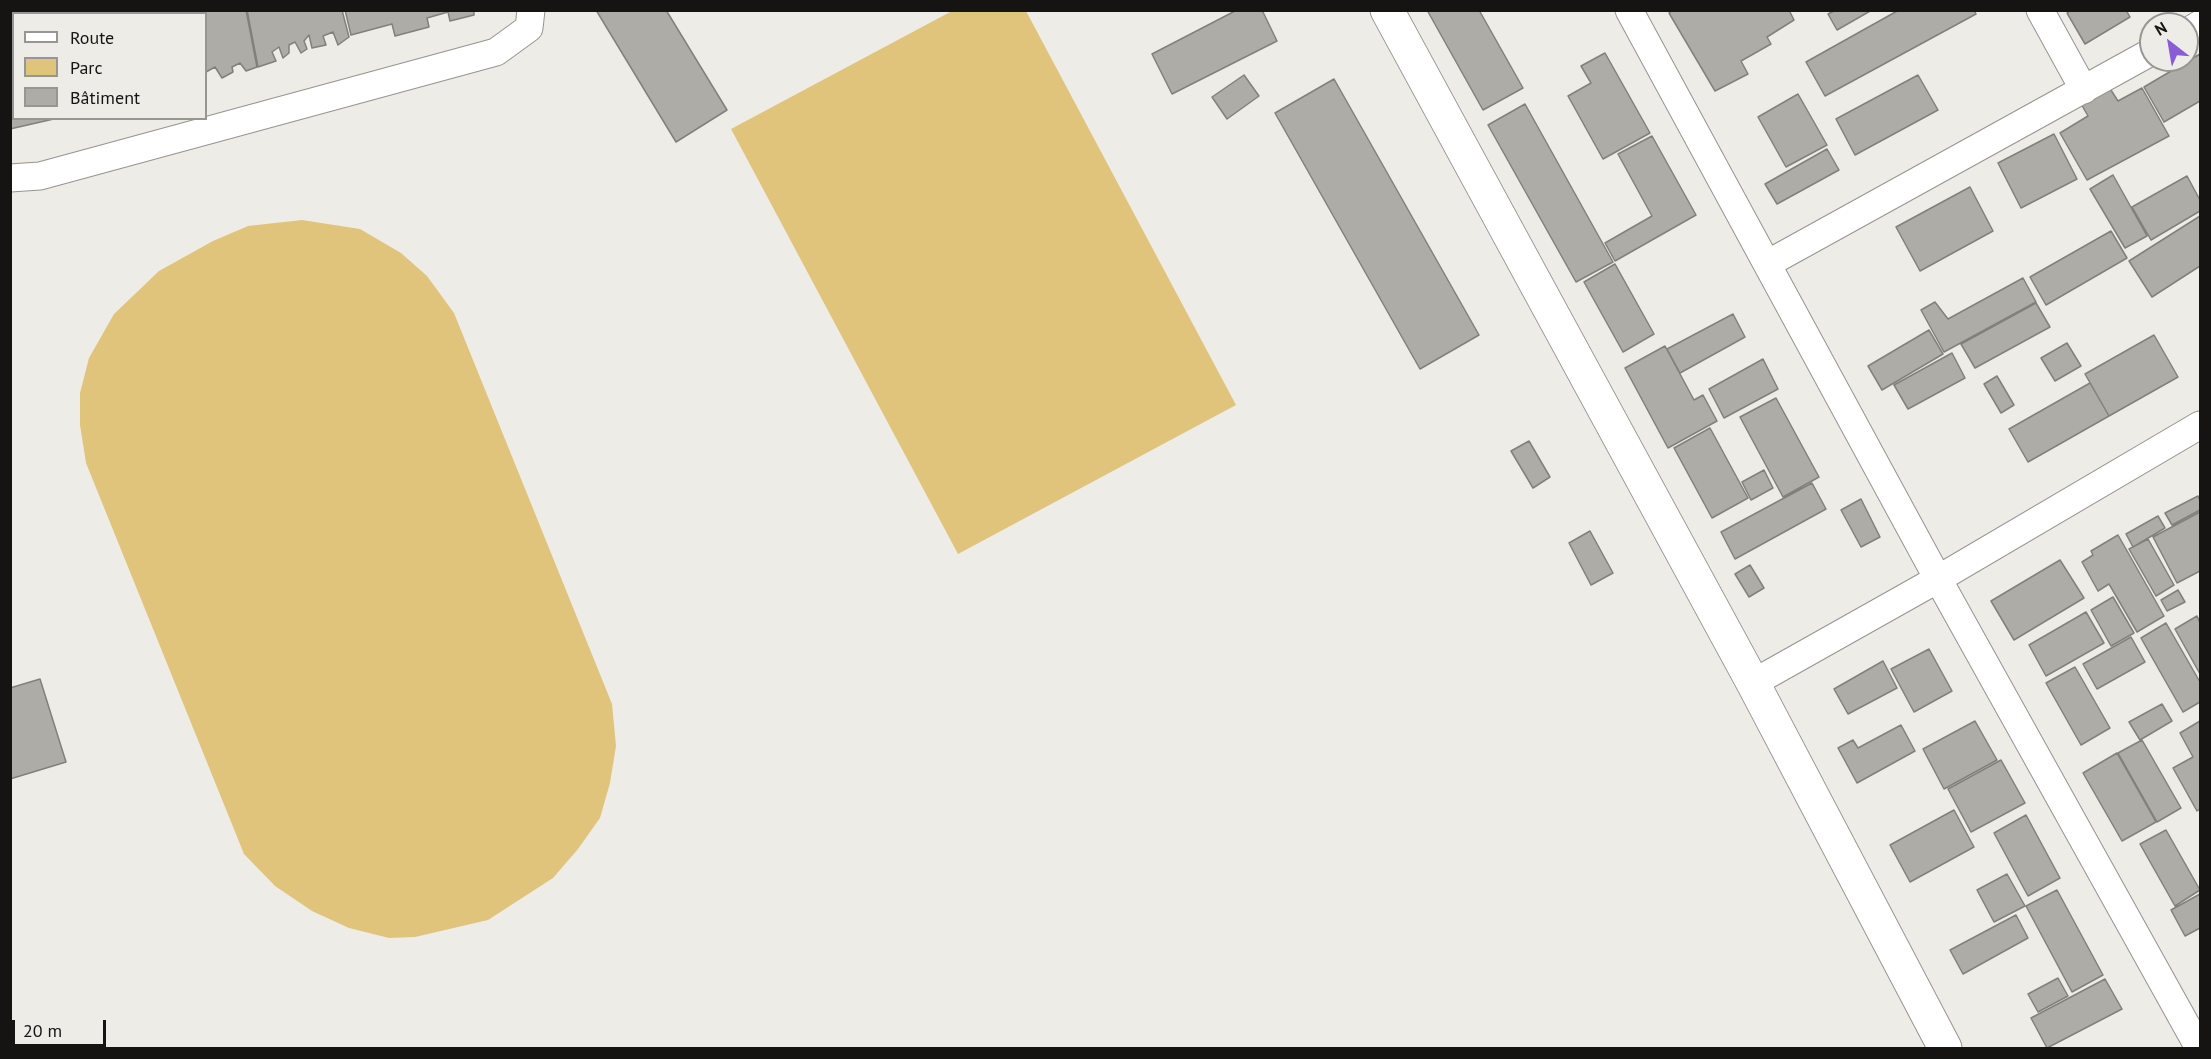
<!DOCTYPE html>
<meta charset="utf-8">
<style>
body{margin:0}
#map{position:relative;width:2211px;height:1059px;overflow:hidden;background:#eeece7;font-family:"PT Sans",sans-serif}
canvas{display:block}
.frame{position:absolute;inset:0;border:12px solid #151413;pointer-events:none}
.legend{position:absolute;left:12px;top:12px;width:195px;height:108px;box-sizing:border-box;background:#eeece7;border:2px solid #979692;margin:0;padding:8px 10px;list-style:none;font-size:18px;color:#151413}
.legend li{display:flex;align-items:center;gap:12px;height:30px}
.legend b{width:30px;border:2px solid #979692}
.north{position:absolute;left:2139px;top:12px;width:60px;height:60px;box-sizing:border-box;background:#eeece7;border:2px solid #979692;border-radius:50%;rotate:329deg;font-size:16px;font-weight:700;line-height:24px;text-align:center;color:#151413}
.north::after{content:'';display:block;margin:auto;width:21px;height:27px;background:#8a5cd6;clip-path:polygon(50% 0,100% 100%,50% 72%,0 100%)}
.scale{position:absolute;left:12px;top:1020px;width:94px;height:27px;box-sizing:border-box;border:3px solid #151413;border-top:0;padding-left:8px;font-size:18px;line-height:21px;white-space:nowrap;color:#151413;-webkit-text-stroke:4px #eeece7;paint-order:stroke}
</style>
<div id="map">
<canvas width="2211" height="1059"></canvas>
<div class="frame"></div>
<ul class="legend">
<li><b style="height:8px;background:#fff"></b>Route</li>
<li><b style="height:16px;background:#e1c47c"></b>Parc</li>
<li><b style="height:16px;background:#aeaca7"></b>Bâtiment</li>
</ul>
<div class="north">N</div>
<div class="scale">20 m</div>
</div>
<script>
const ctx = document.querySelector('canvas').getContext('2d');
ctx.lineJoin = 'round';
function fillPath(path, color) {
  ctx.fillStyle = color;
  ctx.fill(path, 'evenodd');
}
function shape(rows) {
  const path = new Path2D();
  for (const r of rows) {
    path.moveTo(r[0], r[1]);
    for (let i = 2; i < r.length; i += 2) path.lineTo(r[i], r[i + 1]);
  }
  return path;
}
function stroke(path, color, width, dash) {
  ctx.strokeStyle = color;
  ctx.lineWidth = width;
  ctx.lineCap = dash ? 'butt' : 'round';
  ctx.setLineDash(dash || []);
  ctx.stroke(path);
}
const green = shape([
 [952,11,1026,11,1236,405,958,554,731,129],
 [302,220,360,229,401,253,427,276,454,313,612,704,616,746,610,783,600,818,578,849,553,878,488,920,415,937,389,938,349,928,312,911,275,886,244,854,86,463,80,425,80,393,89,358,114,314,159,271,213,241,248,226]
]);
const building = shape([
 [10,10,47,10,48,14,14,14,14,24,11,24,14,32,14,118,58,118,10,129,10,10],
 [51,10,82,10,71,14,52,14,51,10],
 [203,10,246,10,257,67,246,71,240,63,232,67,233,72,222,78,215,67,206,72,206,14,190,14,203,10],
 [247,10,342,10,349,37,338,45,333,32,323,36,326,45,312,48,309,35,304,41,307,49,301,53,295,42,289,45,289,53,283,58,279,47,272,52,276,61,258,67,247,10],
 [345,10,474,10,474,15,450,21,448,12,427,18,429,27,395,36,392,24,351,35,345,10],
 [596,10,666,10,727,110,676,142,596,10],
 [1237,10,1262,10,1277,41,1172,94,1152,54,1237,10],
 [1427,10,1479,10,1523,88,1483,110,1427,10],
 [1673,10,1789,10,1794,20,1767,37,1771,44,1741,61,1748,74,1715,91,1669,13,1673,10],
 [1836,10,1872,10,1837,30,1828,14,1836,10],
 [1899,10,1974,10,1976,14,1825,96,1806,62,1899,10],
 [2071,10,2126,10,2130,17,2085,44,2067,13,2071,10],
 [1605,53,1650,133,1603,159,1568,96,1591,83,1581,66,1605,53],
 [2200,54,2200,101,2164,122,2144,87,2200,54],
 [1244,75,1259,96,1227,119,1212,97,1244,75],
 [1918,75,1938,110,1855,155,1836,119,1918,75],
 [1334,79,1479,335,1420,369,1275,113,1334,79],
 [2109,87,2118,101,2142,88,2169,136,2087,180,2060,133,2088,116,2080,102,2109,87],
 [1798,94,1827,145,1786,167,1758,117,1798,94],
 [1525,104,1613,262,1576,282,1488,125,1525,104],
 [2054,134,2077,179,2021,208,1998,163,2054,134],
 [1652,136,1696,215,1615,261,1605,243,1652,216,1618,154,1652,136],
 [1827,149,1839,170,1777,204,1765,184,1827,149],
 [2113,175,2147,236,2125,248,2090,189,2113,175],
 [2187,176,2200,200,2200,211,2151,240,2132,207,2187,176],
 [1970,187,1993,231,1920,271,1896,227,1970,187],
 [2200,216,2200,266,2152,297,2129,261,2200,216],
 [2111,231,2127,258,2046,305,2030,277,2111,231],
 [1615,264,1654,334,1623,352,1584,282,1615,264],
 [2023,278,2036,302,1944,352,1921,310,1935,302,1948,319,2023,278],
 [2036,303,2050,327,1975,368,1961,344,2036,303],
 [1733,314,1745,337,1680,373,1667,349,1733,314],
 [1929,330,1943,354,1882,390,1868,366,1929,330],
 [2154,335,2178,377,2109,416,2085,374,2154,335],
 [2067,343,2081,366,2055,381,2041,358,2067,343],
 [1665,346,1694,400,1703,395,1717,421,1668,448,1625,368,1665,346],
 [1952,353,1965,378,1908,409,1894,385,1952,353],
 [1763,359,1778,389,1724,418,1709,389,1763,359],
 [1997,376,2014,405,2001,413,1984,384,1997,376],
 [2090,383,2109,416,2028,462,2009,429,2090,383],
 [1776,398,1819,477,1783,497,1740,417,1776,398],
 [1710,428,1748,498,1712,518,1674,448,1710,428],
 [1529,441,1550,477,1533,488,1511,451,1529,441],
 [1764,470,1773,488,1751,500,1742,482,1764,470],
 [1812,483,1826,509,1735,559,1721,532,1812,483],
 [2198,496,2200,501,2200,510,2172,525,2165,513,2198,496],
 [1861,499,1880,537,1861,547,1841,510,1861,499],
 [2200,512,2200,571,2177,583,2153,537,2200,512],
 [2158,516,2165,528,2133,547,2126,534,2158,516],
 [1590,531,1613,573,1591,585,1569,543,1590,531],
 [2118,535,2164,616,2137,632,2109,584,2098,591,2082,562,2093,555,2091,551,2118,535],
 [2148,539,2174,585,2156,596,2129,549,2148,539],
 [2060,560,2084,598,2014,640,1991,601,2060,560],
 [1750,565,1764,588,1749,597,1735,574,1750,565],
 [2178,590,2185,602,2167,611,2161,600,2178,590],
 [2113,597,2134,633,2111,646,2091,610,2113,597],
 [2086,612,2104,643,2046,676,2029,645,2086,612],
 [2197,616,2200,623,2200,674,2175,629,2197,616],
 [2166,623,2200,682,2200,702,2183,712,2141,638,2166,623],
 [2131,637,2145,662,2097,689,2083,664,2131,637],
 [1929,649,1952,691,1914,712,1891,669,1929,649],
 [1883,661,1897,688,1848,714,1834,689,1883,661],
 [2075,667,2110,728,2081,745,2046,683,2075,667],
 [40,679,66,762,10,779,10,688,40,679],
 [2162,704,2172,721,2140,740,2129,722,2162,704],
 [1975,721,1997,760,1944,789,1923,749,1975,721],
 [2200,721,2200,809,2197,811,2173,768,2193,757,2180,733,2200,721],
 [1901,725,1915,751,1857,783,1838,748,1853,740,1858,748,1901,725],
 [2142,740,2181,808,2157,822,2118,753,2142,740],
 [2117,753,2156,822,2122,841,2083,773,2117,753],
 [2001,760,2025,803,1971,832,1948,789,2001,760],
 [1954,810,1974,847,1910,882,1890,845,1954,810],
 [2026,815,2060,878,2028,896,1994,833,2026,815],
 [2166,830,2200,890,2175,906,2140,844,2166,830],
 [2007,874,2025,906,1994,922,1977,890,2007,874],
 [2057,890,2103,975,2072,992,2026,906,2057,890],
 [2200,894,2200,928,2185,936,2171,910,2200,894],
 [2016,915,2028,938,1963,974,1950,950,2016,915],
 [2058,978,2068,996,2038,1012,2028,994,2058,978],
 [2105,979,2122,1009,2047,1048,2031,1018,2105,979]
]);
const minor = shape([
 [1629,10,1938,579,2199,1048],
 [2040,10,2084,90],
 [2187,32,2200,24],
 [10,178,40,176,496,52,529,28,531,10],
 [1767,264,2151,52],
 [1753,683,1938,579,2200,425]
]);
const tertiary = shape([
 [1387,10,1753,683,1945,1048]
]);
fillPath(green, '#e1c47c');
fillPath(building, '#aeaca7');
stroke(building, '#82807b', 1.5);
stroke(minor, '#969490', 29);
stroke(tertiary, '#969490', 35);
stroke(minor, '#fff', 27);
stroke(tertiary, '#fff', 33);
</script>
